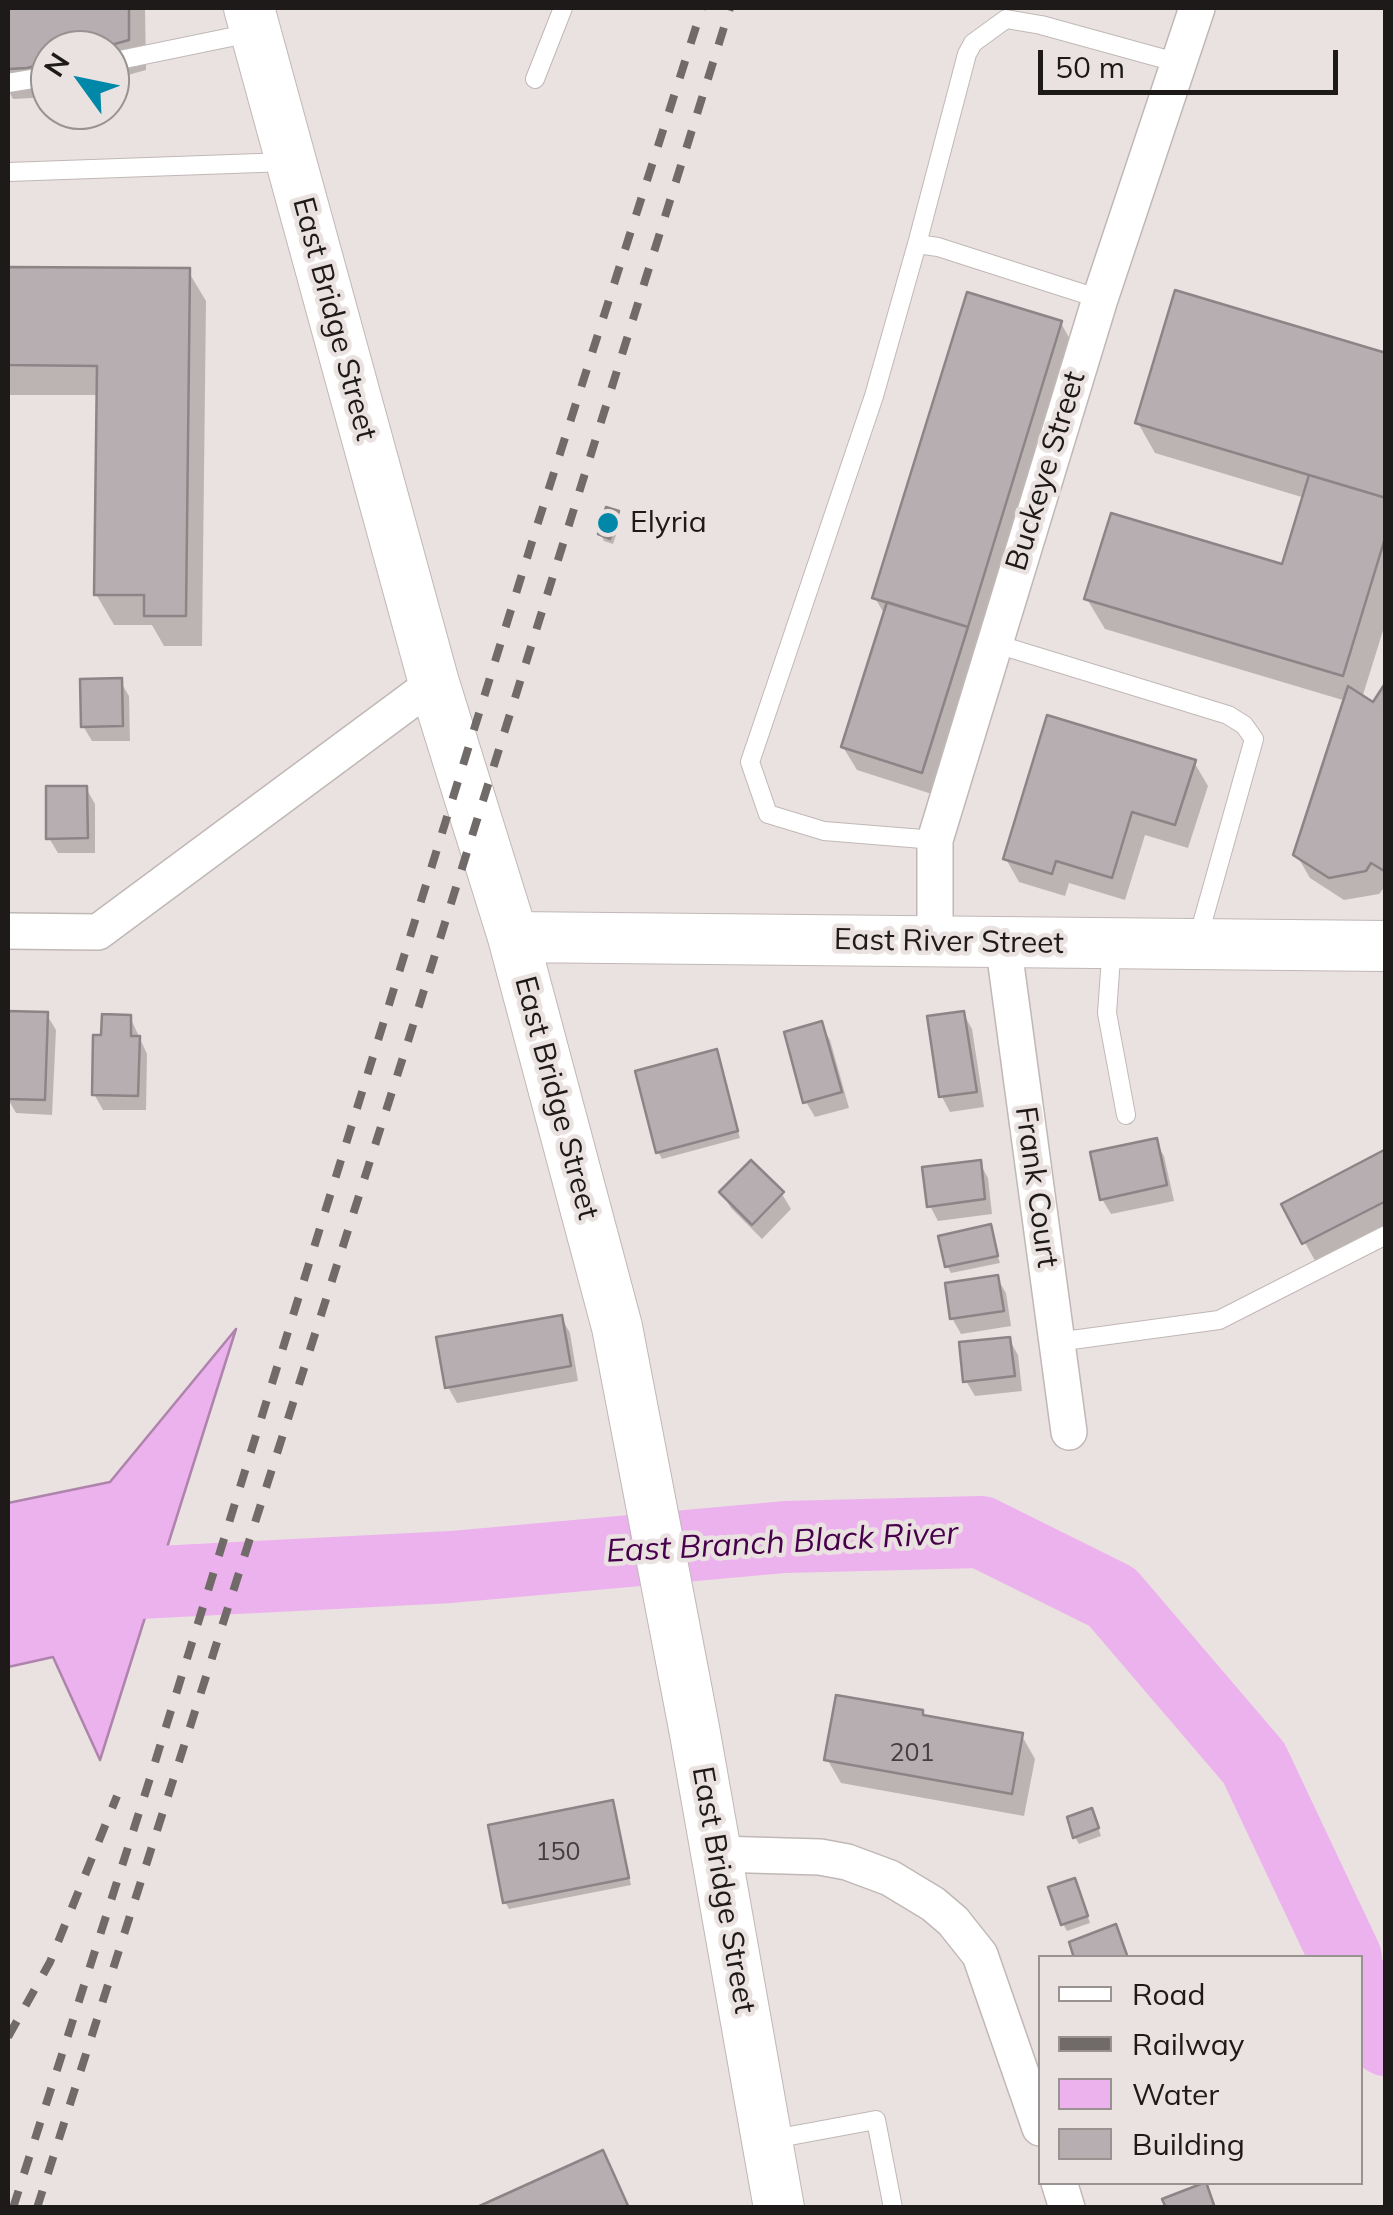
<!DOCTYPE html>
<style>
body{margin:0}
#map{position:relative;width:1393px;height:2215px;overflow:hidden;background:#eae2e0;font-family:Mulish,sans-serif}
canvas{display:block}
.frame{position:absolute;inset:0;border:10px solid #1d1a19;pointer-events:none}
.legend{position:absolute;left:1038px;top:1955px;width:325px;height:230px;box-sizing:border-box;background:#eae2e0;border:2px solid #989290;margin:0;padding:12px 18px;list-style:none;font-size:30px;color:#1d1a19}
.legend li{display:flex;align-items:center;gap:20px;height:50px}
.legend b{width:50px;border:2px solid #989290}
.north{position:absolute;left:30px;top:30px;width:100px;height:100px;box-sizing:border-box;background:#eae2e0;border:2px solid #989290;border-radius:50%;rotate:303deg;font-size:28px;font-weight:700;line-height:40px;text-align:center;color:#1d1a19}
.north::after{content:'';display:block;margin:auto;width:35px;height:45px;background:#0188a9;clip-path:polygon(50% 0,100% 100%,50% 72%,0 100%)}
.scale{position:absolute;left:1038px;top:50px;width:300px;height:45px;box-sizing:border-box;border:5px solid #1d1a19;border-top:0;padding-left:12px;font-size:30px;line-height:35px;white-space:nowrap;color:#1d1a19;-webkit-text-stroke:8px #eae2e0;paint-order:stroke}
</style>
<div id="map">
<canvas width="1393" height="2215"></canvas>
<div class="frame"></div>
<ul class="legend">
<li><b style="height:12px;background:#fff"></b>Road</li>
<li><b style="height:12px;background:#706b69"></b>Railway</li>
<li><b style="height:28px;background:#ecb2ed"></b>Water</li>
<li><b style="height:28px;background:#b6aeb0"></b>Building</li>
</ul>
<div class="north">N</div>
<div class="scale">50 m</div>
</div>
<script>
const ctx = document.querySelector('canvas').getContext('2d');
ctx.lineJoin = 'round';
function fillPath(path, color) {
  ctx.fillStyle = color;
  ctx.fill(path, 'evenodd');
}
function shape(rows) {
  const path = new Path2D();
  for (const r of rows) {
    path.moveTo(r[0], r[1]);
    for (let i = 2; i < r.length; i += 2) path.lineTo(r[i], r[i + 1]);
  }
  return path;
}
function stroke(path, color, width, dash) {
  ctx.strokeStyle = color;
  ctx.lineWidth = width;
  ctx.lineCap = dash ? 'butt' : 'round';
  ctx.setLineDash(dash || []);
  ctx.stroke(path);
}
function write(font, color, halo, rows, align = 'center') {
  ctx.font = font + ' Mulish,sans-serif';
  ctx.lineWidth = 9;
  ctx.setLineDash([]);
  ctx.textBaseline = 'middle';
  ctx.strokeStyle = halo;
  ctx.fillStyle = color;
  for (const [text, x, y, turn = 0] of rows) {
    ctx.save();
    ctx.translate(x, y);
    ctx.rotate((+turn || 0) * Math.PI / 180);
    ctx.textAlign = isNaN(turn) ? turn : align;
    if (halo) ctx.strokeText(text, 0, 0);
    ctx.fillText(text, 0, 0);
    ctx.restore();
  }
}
const water = shape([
 [236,1329,100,1760,53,1657,8,1667,8,1503,110,1482,236,1329]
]);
const shadow = shape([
 [8,8,145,8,146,70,110,80,110,50,50,50,50,97,13,99,8,89],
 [8,269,188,271,206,301,202,646,164,646,152,625,114,625,96,594,99,395,8,395],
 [1061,323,1078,354,935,795,857,770,843,747,885,615,875,598],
 [1386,356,1386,621,1362,698,1374,706,1385,689,1386,885,1379,894,1344,900,1310,878,1296,854,1346,701,1105,629,1087,599,1284,567,1305,498,1155,453,1138,423],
 [617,513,621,520,613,544,604,541,600,534],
 [120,681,129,696,130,741,92,741,83,726],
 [1194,762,1208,786,1188,848,1145,835,1125,900,1069,883,1065,896,1019,882,1006,859],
 [86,788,95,804,95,853,58,853,49,838],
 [963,1013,972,1029,984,1107,950,1112,942,1097],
 [9,1014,47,1015,56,1030,52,1115,16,1113,8,1099],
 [130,1017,147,1054,146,1110,103,1110,94,1094,104,1038],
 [821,1024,830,1040,849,1108,815,1117,806,1102],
 [716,1052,740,1138,662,1159,658,1152],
 [1155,1141,1164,1156,1174,1201,1111,1214,1102,1199],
 [1386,1152,1386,1231,1318,1266,1284,1205],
 [979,1162,988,1178,992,1214,938,1221,930,1206],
 [751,1163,782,1194,791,1209,762,1239,731,1208,722,1192],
 [989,1227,1000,1263,951,1273,947,1266],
 [997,1278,1006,1293,1011,1326,961,1334,952,1318],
 [561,1317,570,1333,578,1381,457,1403,448,1387],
 [1009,1339,1018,1355,1022,1391,975,1396,966,1381],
 [922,1713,925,1718,1022,1736,1035,1759,1024,1816,841,1783,827,1759],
 [612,1803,631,1885,509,1909,505,1902],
 [1095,1818,1101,1836,1079,1844,1075,1837],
 [1078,1888,1090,1923,1067,1931,1063,1924]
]);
const river = shape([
 [8,1603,61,1587,451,1567,785,1537,981,1532,1112,1597,1254,1763,1346,1958],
 [1360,1988,1386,2040]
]);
const building = shape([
 [8,8,129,8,129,40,93,50,50,50,50,62,27,68,8,69,8,8],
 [8,267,190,268,186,616,144,616,144,595,94,595,97,366,8,365,8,267],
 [1175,290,1386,353,1386,498,1135,423,1175,290],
 [967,292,1062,321,968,627,872,598,967,292],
 [1309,475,1386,498,1386,535,1343,676,1084,599,1111,513,1282,564,1309,475],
 [606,507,619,511,610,539,598,534,606,507],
 [887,602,968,627,922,773,841,747,887,602],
 [122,678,123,726,81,727,80,679,122,678],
 [1384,685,1386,872,1371,863,1366,871,1329,878,1293,855,1348,686,1373,702,1384,685],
 [1047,715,1196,760,1175,825,1132,812,1112,878,1056,861,1052,874,1003,859,1047,715],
 [46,786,87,786,88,838,46,839,46,786],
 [8,1011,48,1012,45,1100,8,1099,8,1011],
 [964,1011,977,1092,939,1097,927,1016,964,1011],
 [102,1014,131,1015,131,1036,140,1036,138,1096,92,1095,93,1035,101,1035,102,1014],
 [822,1021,842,1092,803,1103,784,1032,822,1021],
 [717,1049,738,1131,656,1153,635,1071,717,1049],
 [1157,1138,1167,1185,1100,1200,1090,1152,1157,1138],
 [1386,1149,1386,1201,1302,1244,1281,1204,1386,1149],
 [751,1160,784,1192,752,1225,719,1192,751,1160],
 [981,1160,985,1199,927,1207,922,1167,981,1160],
 [991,1224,998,1256,945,1267,938,1236,991,1224],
 [998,1275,1004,1311,950,1319,945,1283,998,1275],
 [562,1315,571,1366,445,1388,436,1337,562,1315],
 [1010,1337,1015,1376,963,1382,959,1342,1010,1337],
 [836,1695,923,1710,923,1715,1023,1733,1012,1794,824,1760,836,1695],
 [613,1800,629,1878,503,1903,488,1825,613,1800],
 [1092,1808,1099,1828,1073,1838,1067,1817,1092,1808],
 [1075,1878,1088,1916,1061,1925,1048,1887,1075,1878],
 [1116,1924,1128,1958,1074,1958,1069,1942,1116,1924],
 [603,2150,629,2208,475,2208,603,2150],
 [1206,2182,1215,2208,1166,2208,1162,2199,1206,2182]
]);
const lane = shape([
 [110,62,251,33],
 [535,79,563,8],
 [8,83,50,76],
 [8,172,287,162],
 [917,244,967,54,973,43,1006,19,1041,25,1179,63],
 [993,643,1228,715,1244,725,1254,739,1198,938],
 [935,840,824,831,768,814,750,762,874,396,917,244,938,247,1100,299],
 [1112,944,1107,1013,1126,1115],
 [1057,1342,1219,1320,1386,1235],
 [768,2140,876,2120,893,2208]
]);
const street = shape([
 [8,931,98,932,434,683],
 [935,941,935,840,1100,299,1197,8],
 [1003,942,1069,1432],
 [716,1854,820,1857,847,1862,890,1878,933,1904,953,1921,980,1955,1040,2128],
 [1059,2182,1067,2208]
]);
const secondary = shape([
 [249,8,434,683,513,937,617,1327,694,1728,779,2208],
 [513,937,1386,946]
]);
const rail = shape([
 [8,2037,50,1962,117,1796],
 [13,2208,152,1772,535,532,702,8],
 [37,2208,405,1051,730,8]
]);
const markers = [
 [608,523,12,"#0188a9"]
];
const numberNames = [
 ["201",912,1753],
 ["150",558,1852]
];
const streetNames = [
 ["East Bridge Street",334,319,75],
 ["Buckeye Street",1046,471,-73],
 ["East River Street",949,942,1],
 ["East Bridge Street",556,1098,75],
 ["Frank Court",1036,1187,82],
 ["East Bridge Street",723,1890,80]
];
const poiNames = [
 ["Elyria",630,523]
];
const waterNames = [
 ["East Branch Black River",782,1543,-3]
];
fillPath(water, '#ecb2ed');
stroke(water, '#ae84ad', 2.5);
fillPath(shadow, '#0003');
stroke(river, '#ecb2ed', 72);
fillPath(building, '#b6aeb0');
stroke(building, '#8c8486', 2.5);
stroke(lane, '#c0b8b6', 20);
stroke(street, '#c0b8b6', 38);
stroke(secondary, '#c0b8b6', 52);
stroke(lane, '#fff', 18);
stroke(street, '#fff', 35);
stroke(secondary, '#fff', 50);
stroke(rail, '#706b69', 8, [18, 18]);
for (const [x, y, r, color] of markers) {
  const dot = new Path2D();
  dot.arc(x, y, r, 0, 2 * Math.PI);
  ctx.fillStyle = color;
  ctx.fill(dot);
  stroke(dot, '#eae2e0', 4);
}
write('25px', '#433f3f', null, numberNames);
write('30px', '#1d1a19', '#eae2e0', streetNames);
write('30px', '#1d1a19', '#eae2e0', poiNames, 'left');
write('italic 32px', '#47004b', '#eae2e0', waterNames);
</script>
